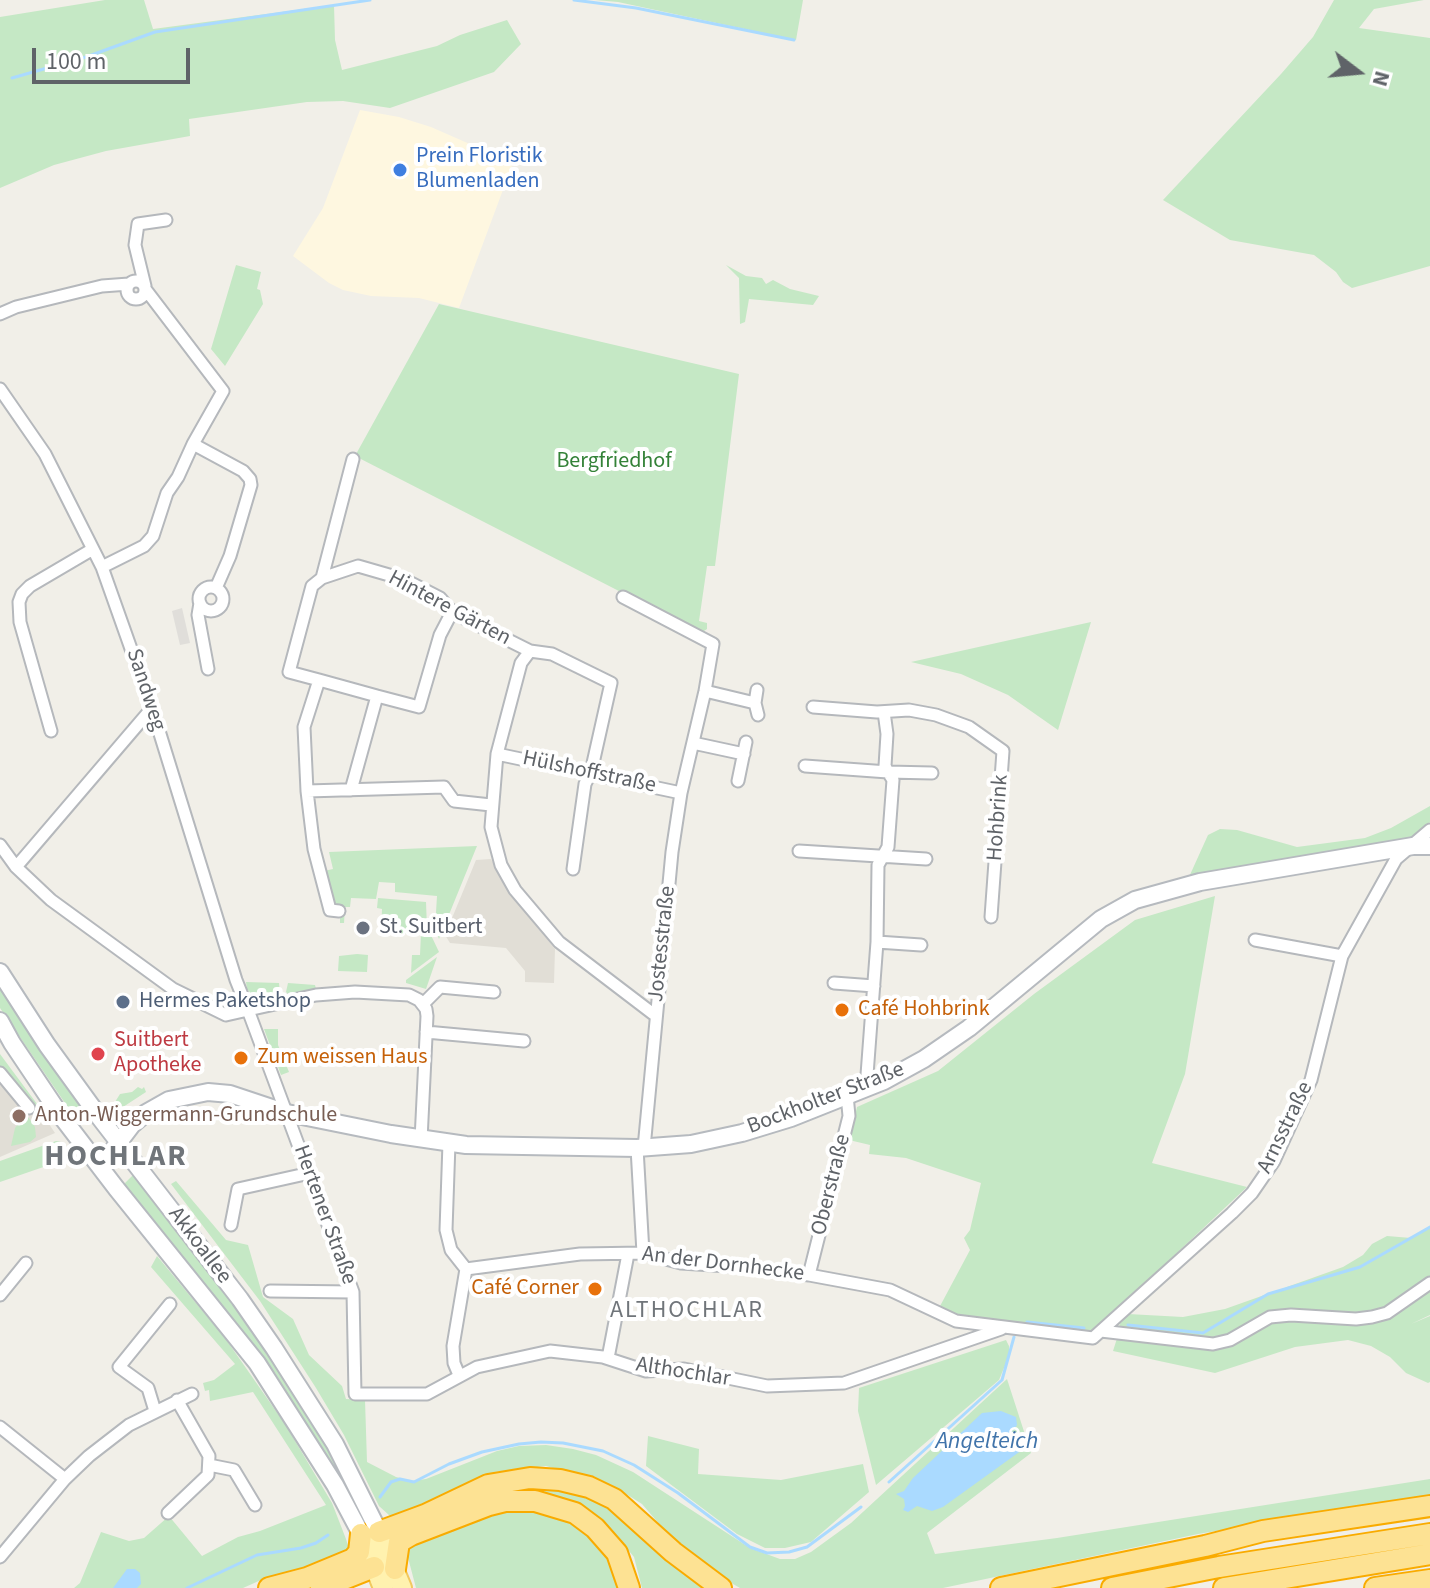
<!DOCTYPE html>
<meta charset="utf-8">
<style>
body{margin:0}
#map{position:relative;width:1430px;height:1588px;overflow:hidden;background:#f1efe8;font-family:"Source Sans 3",sans-serif}
canvas{display:block}
.north{position:absolute;left:1318px;top:32px;width:80px;height:80px;-webkit-text-stroke:6px #fff;paint-order:stroke;rotate:106deg;font-size:22px;font-weight:700;line-height:32px;text-align:center;color:#5f6368}
.north::after{content:'';display:block;margin:auto;width:28px;height:36px;background:#5f6368;clip-path:polygon(50% 0,100% 100%,50% 72%,0 100%)}
.scale{position:absolute;left:32px;top:48px;width:158px;height:36px;box-sizing:border-box;border:4px solid #5f6368;border-top:0;padding-left:10px;font-size:24px;line-height:28px;white-space:nowrap;color:#5f6368;-webkit-text-stroke:6px #fff;paint-order:stroke}
</style>
<div id="map">
<canvas width="1430" height="1588"></canvas>
<div class="north">N</div>
<div class="scale">100 m</div>
</div>
<script>
const ctx = document.querySelector('canvas').getContext('2d');
ctx.lineJoin = 'round';
function fillPath(path, color) {
  ctx.fillStyle = color;
  ctx.fill(path, 'evenodd');
}
function shape(rows) {
  const path = new Path2D();
  for (const r of rows) {
    if (r.length === 3) {
      path.moveTo(r[0] + r[2], r[1]);
      path.arc(r[0], r[1], r[2], 0, 2 * Math.PI);
      continue;
    }
    path.moveTo(r[0], r[1]);
    for (let i = 2; i < r.length; i += 2) path.lineTo(r[i], r[i + 1]);
  }
  return path;
}
function stroke(path, color, width, dash) {
  ctx.strokeStyle = color;
  ctx.lineWidth = width;
  ctx.lineCap = dash ? 'butt' : 'round';
  ctx.setLineDash(dash || []);
  ctx.stroke(path);
}
function write(font, color, halo, rows, align = 'center') {
  ctx.font = font + ' "Source Sans 3",sans-serif';
  ctx.lineWidth = 8;
  ctx.setLineDash([]);
  ctx.textBaseline = 'middle';
  ctx.strokeStyle = halo;
  ctx.fillStyle = color;
  for (const [text, x, y, turn = 0] of rows) {
    ctx.save();
    ctx.translate(x, y);
    ctx.rotate((+turn || 0) * Math.PI / 180);
    ctx.textAlign = isNaN(turn) ? turn : align;
    if (halo) ctx.strokeText(text, 0, 0);
    ctx.fillText(text, 0, 0);
    ctx.restore();
  }
}
const commercial = shape([
 [360,110,399,117,431,127,513,163,459,308,419,298,371,296,343,290,329,283,293,256,323,208]
]);
const industrial = shape([
 [182,608,190,643,180,645,172,611]
]);
const education = shape([
 [491,859,509,892,555,949,554,983,525,982,525,971,506,948,450,943,445,935,476,860],
 [0,1079,29,1112,47,1121,55,1133,0,1157]
]);
const green = shape([
 [105,0,144,0,153,29,334,5,335,40,342,70,437,46,460,35,507,20,521,44,494,72,390,108,343,101,307,102,189,119,190,136,106,151,54,165,0,188,0,17],
 [595,0,803,0,796,40,618,2],
 [1334,0,1424,0,1374,9,1359,28,1430,38,1430,266,1352,288,1343,282,1336,272,1314,255,1230,240,1163,200,1281,74,1313,37],
 [236,265,261,272,257,289,260,290,263,304,225,366,211,349],
 [726,265,746,276,762,278,766,284,773,280,790,289,819,296,813,305,749,299,745,322,740,324,739,278],
 [439,304,739,374,715,566,707,566,699,621,707,623,707,629,701,633,355,456],
 [1091,622,1058,730,1008,695,961,674,911,662],
 [1430,806,1430,822,1408,841,1189,877,1208,835,1220,829,1237,830,1297,847,1365,838,1391,828],
 [477,846,439,939,435,929,437,896,395,892,395,883,379,882,376,899,351,898,350,907,345,907,344,923,340,923,340,909,333,908,324,871,333,869,329,852],
 [1215,896,1185,1074,1152,1163,1247,1187,1096,1329,1087,1333,952,1316,939,1308,970,1250,964,1238,970,1230,981,1183,906,1158,869,1154,870,1145,849,1140,857,1107,938,1071,1034,994,1135,920],
 [378,898,426,902,427,928,410,928,410,934,381,933,382,909,377,908],
 [421,933,430,933,439,952,411,973,412,955,420,955],
 [357,954,368,955,367,972,338,971,339,956],
 [437,957,426,989,406,983,406,980],
 [0,979,94,1116,80,1125,0,1008],
 [246,982,279,983,280,993,274,998,255,998,247,989],
 [288,983,315,985,316,989,289,995,286,992],
 [264,1029,278,1029,278,1045,289,1072,281,1075],
 [0,1054,40,1108,30,1107,0,1067],
 [138,1087,142,1089,144,1087,146,1092,123,1107,117,1104,115,1102,120,1094,132,1092],
 [26,1114,35,1127,36,1137,30,1142,11,1146,15,1128],
 [56,1141,61,1142,64,1148,64,1162,55,1163,0,1182,0,1161],
 [133,1175,251,1326,297,1391,350,1485,394,1588,390,1588,338,1475,275,1373,122,1186],
 [176,1181,226,1240,248,1245,263,1297,293,1319,309,1355,342,1386,346,1399,365,1400,367,1462,396,1477,412,1481,426,1479,497,1451,519,1446,546,1445,573,1449,596,1455,633,1472,750,1548,780,1559,795,1559,811,1552,851,1523,1007,1379,1031,1453,927,1533,935,1554,1057,1538,1430,1479,1430,1496,1198,1534,943,1588,740,1588,707,1569,667,1533,642,1504,612,1485,546,1466,495,1472,397,1517,390,1516,379,1506,344,1435,316,1388,260,1301,171,1184],
 [1430,1226,1430,1315,1411,1324,1430,1316,1430,1382,1428,1383,1406,1373,1390,1357,1371,1346,1348,1340,1295,1347,1215,1373,1113,1351,1120,1329,1119,1319,1128,1314,1183,1317,1225,1309,1343,1267,1363,1255,1372,1244,1387,1236,1411,1238],
 [157,1256,225,1338,285,1424,332,1503,346,1539,349,1549,345,1557,299,1572,270,1576,243,1588,74,1588,80,1583,101,1532,129,1541,144,1538,169,1516,202,1556,238,1537,260,1531,326,1505,253,1392,210,1401,209,1390,205,1391,203,1383,214,1380,235,1364,151,1267],
 [1006,1340,1009,1346,1009,1356,999,1380,876,1485,858,1411,859,1388],
 [648,1436,699,1449,698,1474,781,1480,863,1464,869,1492,811,1542,785,1548,765,1548,737,1534,646,1466],
 [528,1481,592,1493,706,1588,642,1588,634,1557,604,1521,555,1496,530,1492,443,1511],
 [520,1506,553,1510,604,1544,621,1588,416,1588,406,1550,410,1544,486,1512]
]);
const water = shape([
 [1001,1411,1016,1417,1017,1425,1012,1431,1013,1436,1017,1439,1022,1450,943,1507,932,1511,917,1506,908,1512,903,1510,905,1506,904,1499,896,1494,904,1491,913,1478,982,1413],
 [127,1569,135,1569,140,1573,141,1584,137,1588,113,1588]
]);
const stream = shape([
 [574,0,636,8,794,40],
 [12,78,86,57,155,32,370,0],
 [1027,1322,1084,1328],
 [1128,1325,1203,1333,1268,1294,1360,1267,1430,1227],
 [889,1482,1002,1380,1014,1337],
 [380,1497,391,1482,400,1479,414,1482,449,1464,482,1452,519,1444,541,1442,563,1443,603,1451,634,1465,678,1493,750,1547,767,1553,789,1552,807,1547,861,1507],
 [187,1588,257,1555,301,1548,316,1543,328,1535]
]);
const street = shape([
 [136,290,9],
 [145,286,135,245,138,224,166,220],
 [146,290,223,391,193,444],
 [0,314,16,307,102,286,129,284],
 [0,389,45,454,102,567,152,708,236,980,248,1010,316,995,355,992,409,995,419,1000,426,1009,427,1016,421,1140],
 [353,459,322,578,358,566,403,579,440,598,452,612,530,651,552,654,611,683,591,772,585,784,573,869],
 [102,567,144,546,153,536,167,493,178,477,193,444,243,471,250,479,251,485,230,556,216,588],
 [211,599,12],
 [623,597,713,644,705,691,681,793,672,852,644,1148],
 [200,603,198,615,208,669],
 [530,651,521,663,497,754,491,827,501,865,515,890,559,942,656,1016],
 [319,680,377,696],
 [705,691,755,703,758,715],
 [755,703,757,690],
 [813,707,877,712,909,710,936,715,969,727,1003,751,991,917],
 [884,712,887,734,885,766,888,772,932,773],
 [51,731,20,622,19,602,22,594,30,586,93,549],
 [693,743,744,754],
 [497,754,681,793],
 [805,766,888,772,893,780,888,847,878,865,877,942,866,1088],
 [738,781,746,742],
 [351,790,377,696,419,707,440,635,452,612],
 [307,791,304,727,319,680,289,672,312,586,322,578],
 [0,845,16,867,51,900,173,989,226,1015,248,1010,353,1292,355,1394,427,1394,477,1367,550,1351,603,1357,646,1371,684,1369,767,1386,844,1383,1001,1329],
 [799,851,926,859],
 [16,867,152,708],
 [339,911,330,910,314,849,307,791,444,787,454,801,491,805],
 [1255,940,1342,956],
 [877,942,921,945],
 [834,983,874,986],
 [423,1004,440,987,494,992],
 [426,1032,524,1041],
 [0,1073,29,1108],
 [449,1143,446,1230,451,1250,466,1269,580,1254,643,1253,681,1263,744,1267,809,1275,890,1290,956,1321,1093,1338,1232,1213,1252,1193,1274,1161,1311,1080,1342,956,1396,859,1430,830],
 [637,1148,643,1253],
 [231,1225,238,1189,310,1173],
 [809,1275,849,1116,847,1095],
 [270,1291,353,1292],
 [0,1295,26,1263],
 [1101,1331,1213,1344,1230,1340,1270,1317,1291,1315,1356,1319,1372,1317,1387,1313,1430,1283],
 [608,1358,628,1254],
 [459,1375,454,1363,453,1346,466,1269],
 [155,1411,148,1388,119,1367,170,1304],
 [0,1427,65,1479],
 [209,1465,234,1470,255,1505],
 [168,1513,208,1475,209,1456,177,1400],
 [0,1557,65,1479,89,1456,129,1425,192,1394]
]);
const secondary = shape([
 [0,972,47,1045,100,1118,240,1299,274,1348,335,1444,379,1532],
 [0,1021,12,1043,61,1116,116,1188,257,1363,335,1485,361,1534],
 [100,1167,132,1125,146,1113,169,1100,208,1092,230,1094,287,1113,391,1134,466,1145,637,1148,691,1144,742,1133,791,1118,884,1081,924,1059,969,1028,1101,919,1135,900,1200,882,1413,846,1430,846]
]);
const primary = shape([
 [379,1532,402,1588],
 [361,1534,383,1588]
]);
const highway = shape([
 [379,1532,425,1515,488,1485,530,1478,560,1480,589,1487,614,1499,673,1552,721,1588],
 [395,1569,399,1542,411,1535,489,1505,505,1501,535,1501,575,1513,595,1528,617,1553,629,1588],
 [269,1588,307,1578,353,1559,359,1552,361,1534],
 [321,1588,374,1567],
 [1001,1588,1205,1546,1263,1531,1430,1506],
 [1112,1588,1219,1567,1430,1534],
 [1224,1588,1430,1554],
 [1375,1588,1430,1580]
]);
const markers = [
 [400,170,8,"#3f7fe0"],
 [363,928,8,"#6b7280"],
 [123,1002,8,"#5c6f8a"],
 [842,1010,8,"#e8710a"],
 [98,1054,8,"#e0444e"],
 [241,1058,8,"#e8710a"],
 [19,1116,8,"#8d6e63"],
 [595,1289,8,"#e8710a"]
];
const shopNames = [
 ["Prein Floristik",416,157],
 ["Blumenladen",416,182]
];
const parkNames = [
 ["Bergfriedhof",614,462]
];
const streetNames = [
 ["Hintere Gärten",449,609,28],
 ["Sandweg",145,690,72],
 ["Hülshoffstraße",589,773,12],
 ["Hohbrink",999,818,-86],
 ["Jostesstraße",663,944,-84],
 ["Bockholter Straße",826,1099,-21],
 ["Arnsstraße",1286,1128,-64],
 ["Oberstraße",832,1185,-76],
 ["Hertener Straße",324,1215,70],
 ["Akkoallee",199,1246,53],
 ["An der Dornhecke",723,1265,7],
 ["Althochlar",683,1373,9]
];
const worshipNames = [
 ["St. Suitbert",379,928]
];
const serviceNames = [
 ["Hermes Paketshop",139,1002]
];
const foodNames = [
 ["Café Hohbrink",858,1010],
 ["Zum weissen Haus",257,1058],
 ["Café Corner",579,1289,"right"]
];
const healthNames = [
 ["Suitbert",114,1041],
 ["Apotheke",114,1066]
];
const educationNames = [
 ["Anton-Wiggermann-Grundschule",35,1116]
];
const neighbourhoodNames = [
 ["ALTHOCHLAR",687,1312]
];
const waterNames = [
 ["Angelteich",987,1443]
];
const districtNames = [
 ["HOCHLAR",116,1158]
];
fillPath(commercial, '#fef7e0');
fillPath(industrial, '#e0deda');
fillPath(education, '#e1ded6');
fillPath(green, '#c5e8c5');
fillPath(water, '#aadaff');
stroke(stream, '#aadaff', 3);
stroke(street, '#b5b8bc', 15);
stroke(secondary, '#b6babf', 20);
stroke(primary, '#f2c960', 22);
stroke(highway, '#f9ab00', 24);
stroke(street, '#fff', 11);
stroke(secondary, '#fff', 16);
stroke(primary, '#fff2af', 18);
stroke(highway, '#fde293', 20);
for (const [x, y, r, color] of markers) {
  const dot = new Path2D();
  dot.arc(x, y, r, 0, 2 * Math.PI);
  ctx.fillStyle = color;
  ctx.fill(dot);
  stroke(dot, '#fff', 3);
}
write('22px', '#366cbe', '#fff', shopNames, 'left');
write('22px', '#348238', '#fff', parkNames);
write('22px', '#5f6368', '#fff', streetNames);
write('22px', '#5b616d', '#fff', worshipNames, 'left');
write('22px', '#4e5e75', '#fff', serviceNames, 'left');
write('22px', '#c56008', '#fff', foodNames, 'left');
write('22px', '#be3a42', '#fff', healthNames, 'left');
write('22px', '#785e54', '#fff', educationNames, 'left');
ctx.letterSpacing = '2px';
write('24px', '#70757a', '#fff', neighbourhoodNames);
ctx.letterSpacing = '0px';
write('italic 24px', '#4174aa', '#fff', waterNames);
ctx.letterSpacing = '2px';
write('bold 30px', '#70757a', '#fff', districtNames);
ctx.letterSpacing = '0px';
</script>
